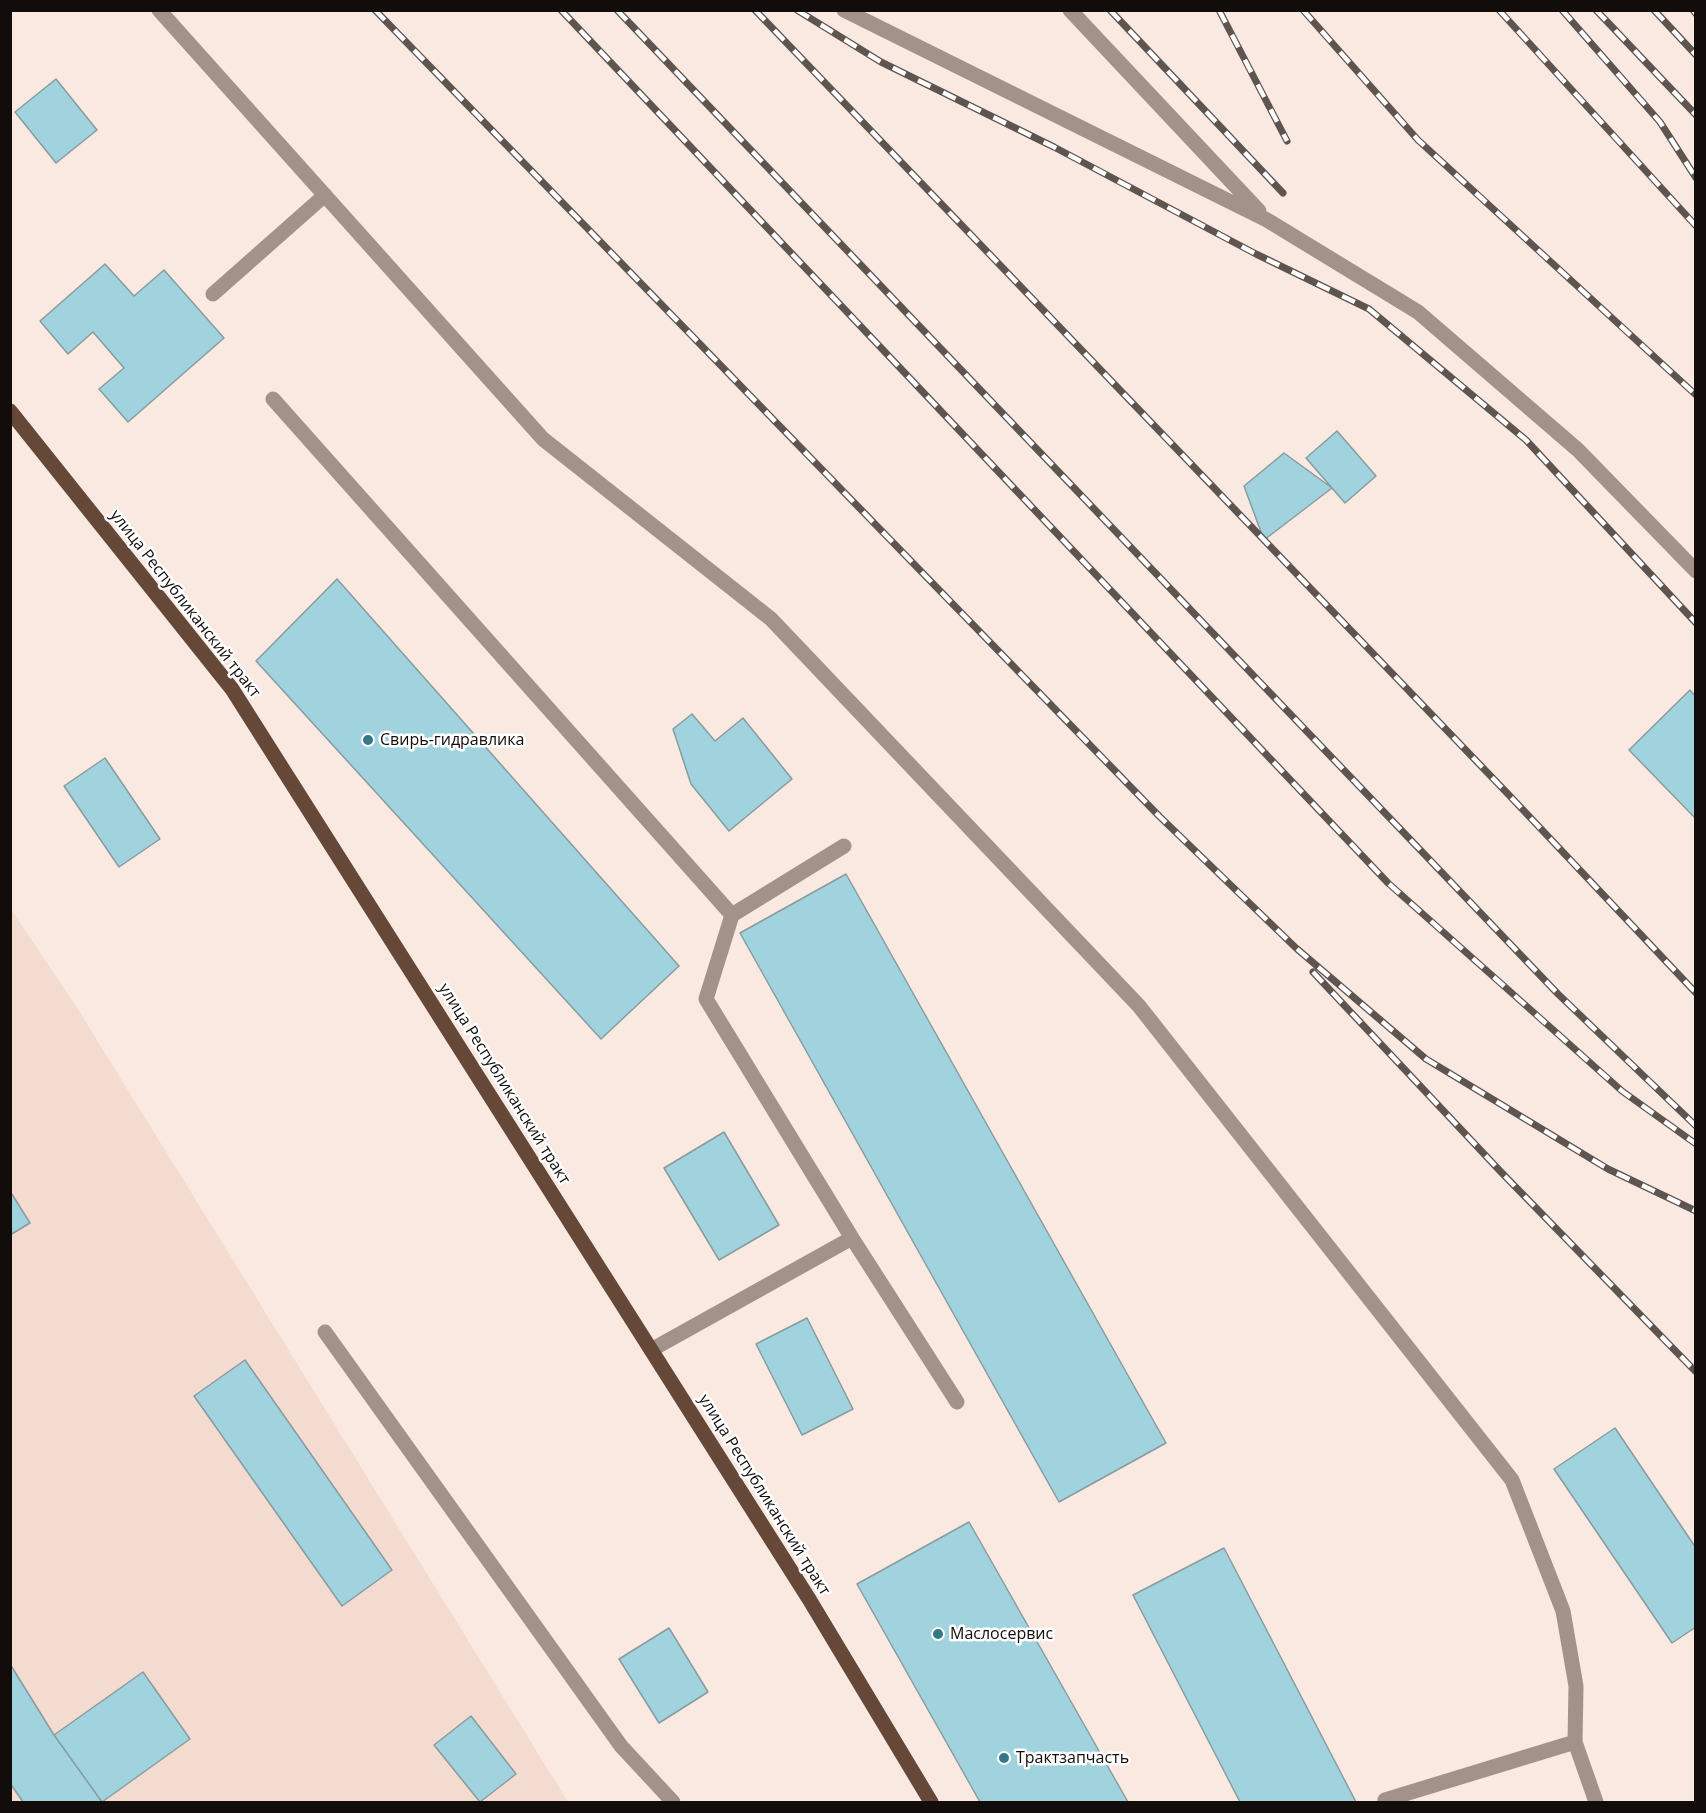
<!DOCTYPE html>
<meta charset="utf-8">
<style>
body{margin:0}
#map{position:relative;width:1706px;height:1813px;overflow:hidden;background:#fae9e0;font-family:"Open Sans",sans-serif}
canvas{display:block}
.frame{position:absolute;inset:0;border:12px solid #120c0a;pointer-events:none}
</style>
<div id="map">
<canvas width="1706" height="1813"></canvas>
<div class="frame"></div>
</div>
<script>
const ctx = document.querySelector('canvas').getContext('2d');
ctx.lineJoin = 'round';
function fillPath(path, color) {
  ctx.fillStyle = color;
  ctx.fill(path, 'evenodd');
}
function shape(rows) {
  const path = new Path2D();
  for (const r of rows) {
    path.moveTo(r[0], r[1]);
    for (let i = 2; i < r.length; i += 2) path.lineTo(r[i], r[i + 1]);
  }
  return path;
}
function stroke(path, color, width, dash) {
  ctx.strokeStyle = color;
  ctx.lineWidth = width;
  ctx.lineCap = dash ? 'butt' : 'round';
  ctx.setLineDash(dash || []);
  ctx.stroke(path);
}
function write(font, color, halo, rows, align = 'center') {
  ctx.font = font + ' "Open Sans",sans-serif';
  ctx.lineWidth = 5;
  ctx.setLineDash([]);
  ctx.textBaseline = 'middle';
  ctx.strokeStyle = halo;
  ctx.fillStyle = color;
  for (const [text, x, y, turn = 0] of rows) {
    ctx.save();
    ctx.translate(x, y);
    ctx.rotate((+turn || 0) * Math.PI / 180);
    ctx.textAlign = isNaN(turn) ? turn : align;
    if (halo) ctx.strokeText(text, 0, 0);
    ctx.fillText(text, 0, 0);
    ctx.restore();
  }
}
const built = shape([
 [10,908,79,1011,568,1802,11,1802]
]);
const building = shape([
 [56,79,97,130,56,163,15,112,56,79],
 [105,264,134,296,164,270,224,338,128,422,99,389,124,368,93,332,68,354,40,321,105,264],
 [1337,431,1376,476,1345,503,1306,458,1337,431],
 [1284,453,1332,488,1264,540,1244,486,1284,453],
 [337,579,679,966,601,1039,256,661,337,579],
 [1690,690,1696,697,1696,819,1629,750,1690,690],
 [692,714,715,741,743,718,792,779,729,831,691,784,673,729,692,714],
 [105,758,160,839,119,867,64,786,105,758],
 [846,874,1166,1443,1059,1502,740,933,846,874],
 [724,1132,779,1225,719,1260,664,1168,724,1132],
 [10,1191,30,1223,10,1235,10,1191],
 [807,1318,853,1409,802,1435,756,1344,807,1318],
 [245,1360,392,1570,342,1606,194,1396,245,1360],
 [1615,1428,1696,1548,1696,1627,1672,1643,1554,1469,1615,1428],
 [969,1522,1128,1802,980,1802,857,1584,969,1522],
 [1224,1548,1356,1802,1240,1802,1133,1595,1224,1548],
 [669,1628,708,1692,659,1723,619,1659,669,1628],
 [10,1664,54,1735,102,1802,23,1802,10,1783,10,1664],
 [143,1672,190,1739,102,1802,54,1735,143,1672],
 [471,1716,516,1774,480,1802,434,1745,471,1716]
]);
const minor = shape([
 [159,10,543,439,771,619,1139,1006,1512,1480,1563,1611,1576,1686,1575,1742],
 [844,10,1267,220,1418,312,1578,450,1696,571],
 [1070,10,1259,211],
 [213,294,325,195],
 [273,399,732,915],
 [852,1238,957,1402],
 [325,1332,621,1746,673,1802],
 [651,1350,852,1238,706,999,732,915,844,846],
 [1385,1800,1575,1742,1596,1802]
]);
const major = shape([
 [10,411,232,689,809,1599,931,1802]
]);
const rail = shape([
 [375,10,1159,816,1296,948,1426,1059,1608,1169,1696,1211],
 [561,10,1388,883,1622,1091,1696,1144],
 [617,10,1558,994,1696,1126],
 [755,10,1508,794,1696,993],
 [797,10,881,62,1054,147,1256,254,1369,309,1526,440,1696,623],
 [1110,10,1283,193],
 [1219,10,1287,141],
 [1303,10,1418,140,1696,395],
 [1499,10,1696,226],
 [1562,10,1660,122,1696,178],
 [1596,10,1696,115],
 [1654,10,1696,55],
 [1693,10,1696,14],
 [1313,972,1501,1172,1696,1372]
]);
const markers = [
 [368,740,6,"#337886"],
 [938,1634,6,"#337886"],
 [1004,1758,6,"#337886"]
];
const streetNames = [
 ["улица Республиканский тракт",185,604,52],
 ["улица Республиканский тракт",504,1084,58],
 ["улица Республиканский тракт",764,1495,58]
];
const poiNames = [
 ["Свирь-гидравлика",380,740],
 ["Маслосервис",950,1634],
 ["Трактзапчасть",1016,1758]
];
fillPath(built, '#f4dbcf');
fillPath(building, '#a0d3de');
stroke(building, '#889b9f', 1.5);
stroke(minor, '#a39289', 15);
stroke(major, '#664839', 15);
stroke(rail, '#5e5450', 7);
stroke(rail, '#fff', 4.5, [14]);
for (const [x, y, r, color] of markers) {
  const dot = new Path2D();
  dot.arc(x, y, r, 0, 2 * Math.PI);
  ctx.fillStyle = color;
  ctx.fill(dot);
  stroke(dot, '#fff', 2);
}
write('16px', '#120c0a', '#fff', streetNames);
write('16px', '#120c0a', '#fff', poiNames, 'left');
</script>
